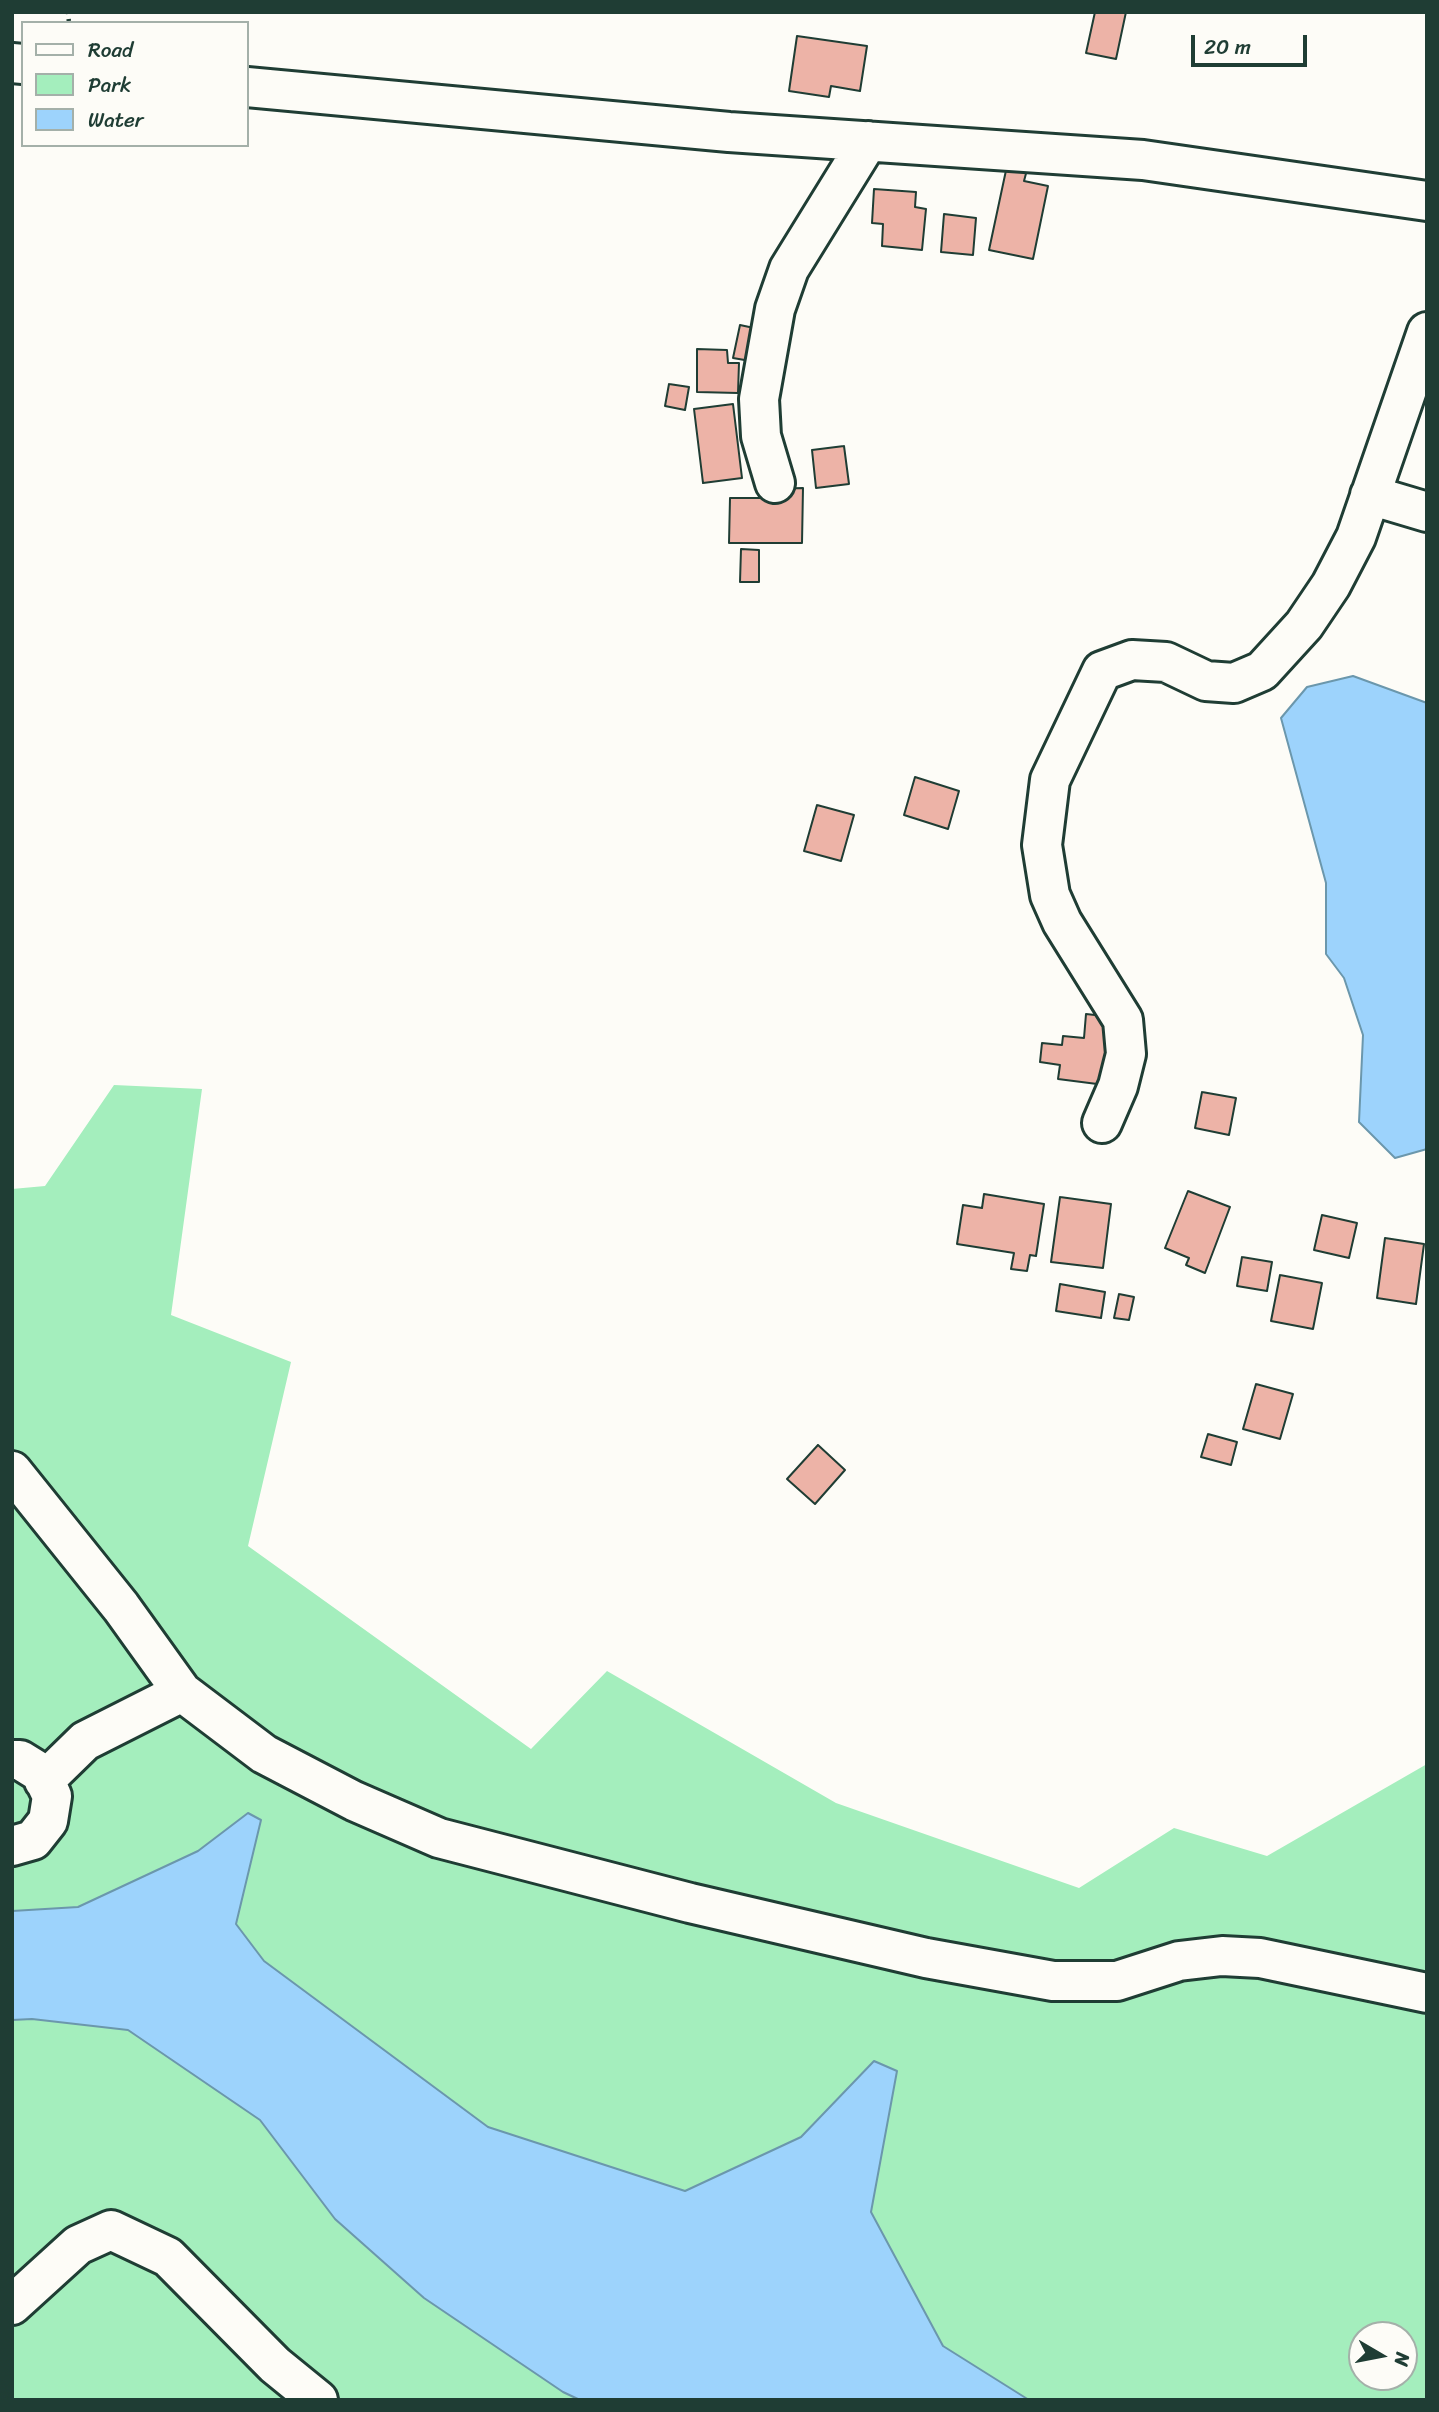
<!DOCTYPE html>
<style>
body{margin:0}
#map{position:relative;width:1439px;height:2412px;overflow:hidden;background:#fdfcf7;font-family:Sriracha,sans-serif}
canvas{display:block}
.frame{position:absolute;inset:0;border:14px solid #1f3d34;pointer-events:none}
.legend{position:absolute;left:21px;top:21px;width:228px;height:126px;box-sizing:border-box;background:#fdfcf7;border:2px solid #a4b0a9;margin:0;padding:9px 12px;list-style:none;font-size:21px;color:#1f3d34}
.legend li{display:flex;align-items:center;gap:14px;height:35px}
.legend b{width:35px;border:2px solid #a4b0a9}
.north{position:absolute;left:1348px;top:2321px;width:70px;height:70px;box-sizing:border-box;background:#fdfcf7;border:2px solid #a4b0a9;border-radius:50%;rotate:100deg;font-size:19px;font-weight:700;line-height:28px;text-align:center;color:#1f3d34}
.north::after{content:'';display:block;margin:auto;width:24px;height:32px;background:#1f3d34;clip-path:polygon(50% 0,100% 100%,50% 72%,0 100%)}
.scale{position:absolute;left:1191px;top:35px;width:116px;height:32px;box-sizing:border-box;border:4px solid #1f3d34;border-top:0;padding-left:9px;font-size:21px;line-height:24px;white-space:nowrap;color:#1f3d34;-webkit-text-stroke:5px #fdfcf7;paint-order:stroke}
</style>
<div id="map">
<canvas width="1439" height="2412"></canvas>
<div class="frame"></div>
<ul class="legend">
<li><b style="height:9px;background:#fdfcf7"></b>Road</li>
<li><b style="height:19px;background:#a4eebd"></b>Park</li>
<li><b style="height:19px;background:#9dd3fc"></b>Water</li>
</ul>
<div class="north">N</div>
<div class="scale">20 m</div>
</div>
<script>
const ctx = document.querySelector('canvas').getContext('2d');
ctx.lineJoin = 'round';
function fillPath(path, color) {
  ctx.fillStyle = color;
  ctx.fill(path, 'evenodd');
}
function shape(rows) {
  const path = new Path2D();
  for (const r of rows) {
    path.moveTo(r[0], r[1]);
    for (let i = 2; i < r.length; i += 2) path.lineTo(r[i], r[i + 1]);
  }
  return path;
}
function stroke(path, color, width, dash) {
  ctx.strokeStyle = color;
  ctx.lineWidth = width;
  ctx.lineCap = dash ? 'butt' : 'round';
  ctx.setLineDash(dash || []);
  ctx.stroke(path);
}
const green = shape([
 [114,1085,202,1089,171,1315,291,1362,248,1546,531,1749,607,1671,836,1803,1079,1888,1174,1828,1267,1856,1427,1764,1427,2400,12,2400,12,1189,45,1186],
 [1362,2335,1404,2335,1404,2377,1362,2377]
]);
const water = shape([
 [1353,676,1427,703,1427,1149,1395,1158,1359,1122,1363,1035,1344,978,1326,954,1326,883,1281,718,1307,687,1353,676],
 [248,1813,261,1820,236,1924,264,1961,488,2127,685,2191,801,2137,874,2061,897,2071,871,2212,943,2346,1029,2400,580,2400,563,2392,424,2298,335,2219,260,2120,128,2030,32,2019,12,2020,12,1911,78,1907,198,1851,248,1813]
]);
const building = shape([
 [1095,12,1126,12,1116,59,1086,53,1095,12],
 [797,36,867,46,860,91,831,86,829,97,789,91,797,36],
 [1008,161,1028,166,1024,181,1048,186,1033,259,989,250,1008,161],
 [874,189,916,192,915,207,926,209,922,250,882,246,883,224,872,223,874,189],
 [944,214,976,218,973,255,941,252,944,214],
 [740,325,768,331,762,363,733,358,740,325],
 [697,349,727,350,728,363,739,363,738,393,697,392,697,349],
 [669,384,689,387,685,410,665,406,669,384],
 [733,404,742,478,703,483,694,409,733,404],
 [844,446,849,484,816,488,812,450,844,446],
 [803,488,802,543,729,543,730,498,768,498,768,489,803,488],
 [741,549,759,550,759,582,740,582,741,549],
 [915,777,959,791,948,829,904,815,915,777],
 [817,805,854,815,841,861,804,851,817,805],
 [1086,1014,1113,1017,1105,1085,1058,1079,1060,1065,1040,1062,1042,1043,1062,1045,1063,1036,1084,1038,1086,1014],
 [1202,1092,1236,1098,1229,1135,1195,1128,1202,1092],
 [1188,1191,1230,1207,1205,1273,1186,1265,1189,1258,1165,1248,1188,1191],
 [984,1194,1044,1204,1036,1256,1030,1255,1027,1271,1011,1269,1014,1253,957,1244,963,1205,982,1208,984,1194],
 [1060,1197,1111,1204,1103,1268,1051,1262,1060,1197],
 [1322,1215,1357,1223,1349,1258,1314,1250,1322,1215],
 [1385,1238,1424,1244,1416,1304,1377,1298,1385,1238],
 [1242,1257,1272,1262,1267,1291,1237,1286,1242,1257],
 [1280,1275,1322,1283,1313,1329,1271,1321,1280,1275],
 [1060,1284,1105,1292,1101,1318,1056,1311,1060,1284],
 [1119,1294,1134,1297,1129,1320,1114,1318,1119,1294],
 [1256,1384,1293,1394,1280,1439,1243,1429,1256,1384],
 [1208,1434,1237,1442,1231,1465,1201,1457,1208,1434],
 [818,1445,845,1470,815,1504,787,1479,818,1445]
]);
const path = shape([
 [68,12,69,23]
]);
const minor = shape([
 [12,63,23,64],
 [247,87,729,132,1143,160,1427,201],
 [775,483,761,436,759,399,775,309,789,269,868,141],
 [1370,495,1427,512],
 [1102,1123,1118,1086,1126,1054,1123,1020,1062,922,1050,895,1042,845,1050,780,1102,671,1132,660,1166,662,1206,681,1234,683,1262,671,1304,625,1331,585,1356,537,1427,332],
 [12,1471,121,1607,182,1692,264,1754,354,1801,439,1838,690,1903,926,1958,1053,1981,1117,1981,1179,1961,1222,1956,1260,1958,1427,1993],
 [12,1760,20,1760,41,1773,52,1796,48,1821,33,1840,12,1846],
 [44,1781,85,1741,182,1692],
 [12,2305,78,2245,111,2230,168,2257,275,2365,318,2400]
]);
fillPath(green, '#a4eebd');
fillPath(water, '#9dd3fc');
stroke(water, '#6b97ac', 2);
fillPath(building, '#edb3a7');
stroke(building, '#1f3d34', 2);
stroke(minor, '#1f3d34', 44);
stroke(path, '#1f3d34', 4.5, [2, 5]);
stroke(minor, '#fdfcf7', 38);
</script>
